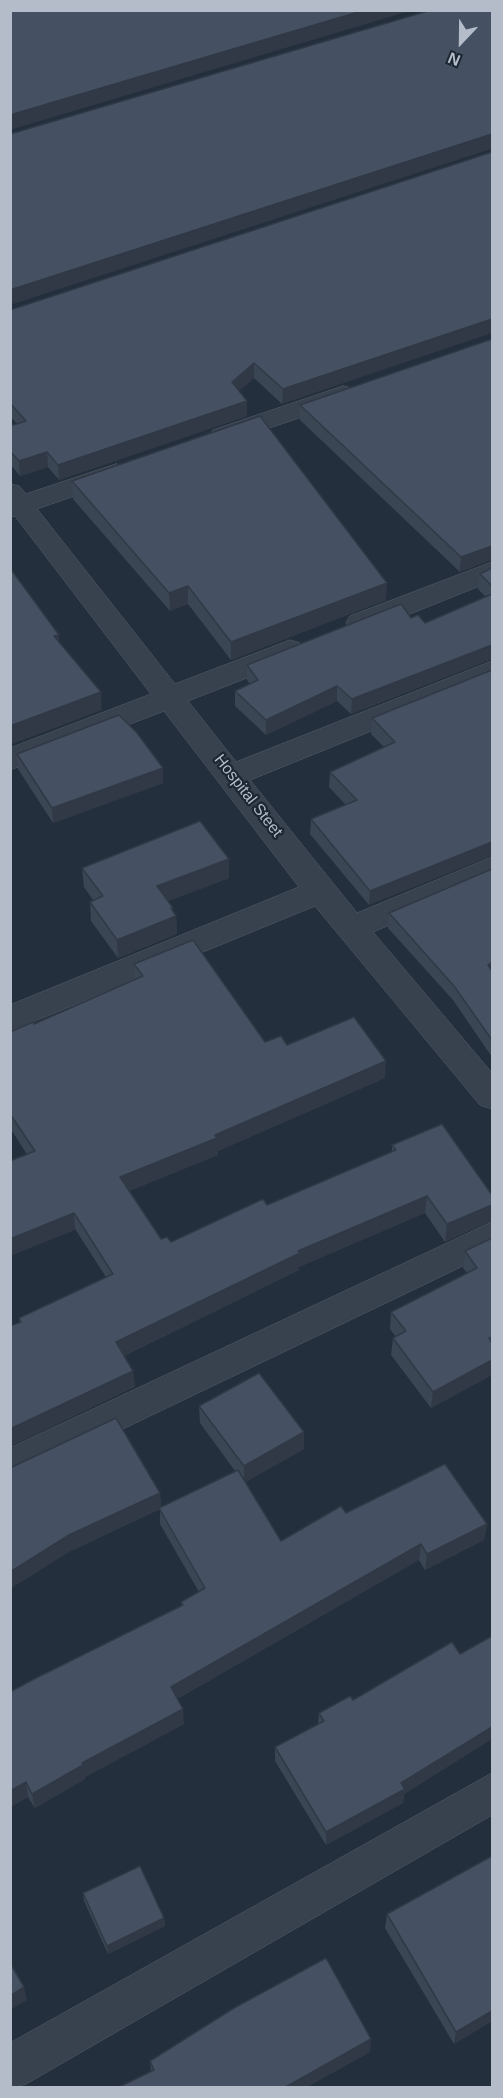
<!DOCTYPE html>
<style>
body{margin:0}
#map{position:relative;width:503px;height:2098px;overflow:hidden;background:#242f3e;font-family:Helvetica,sans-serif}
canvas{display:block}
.frame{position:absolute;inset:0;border:12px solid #b4bcc9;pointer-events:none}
.north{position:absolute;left:431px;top:12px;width:60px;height:60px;-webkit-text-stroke:4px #1d2633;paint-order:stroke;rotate:202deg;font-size:16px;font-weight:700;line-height:24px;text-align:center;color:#b4bcc9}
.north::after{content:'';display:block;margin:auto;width:21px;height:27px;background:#b4bcc9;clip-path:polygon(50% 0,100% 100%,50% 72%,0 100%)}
</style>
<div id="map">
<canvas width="503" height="2098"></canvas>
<div class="frame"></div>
<div class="north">N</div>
</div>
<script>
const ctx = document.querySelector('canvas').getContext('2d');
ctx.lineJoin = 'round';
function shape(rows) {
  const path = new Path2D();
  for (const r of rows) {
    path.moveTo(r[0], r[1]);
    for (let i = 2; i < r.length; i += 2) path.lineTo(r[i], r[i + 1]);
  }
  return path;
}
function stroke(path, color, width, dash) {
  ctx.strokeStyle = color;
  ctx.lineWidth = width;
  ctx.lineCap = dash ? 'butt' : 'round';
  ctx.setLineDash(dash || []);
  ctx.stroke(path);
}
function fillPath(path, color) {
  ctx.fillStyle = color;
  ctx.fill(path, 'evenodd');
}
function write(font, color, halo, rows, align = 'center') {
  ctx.font = font + ' Helvetica,sans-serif';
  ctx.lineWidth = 4.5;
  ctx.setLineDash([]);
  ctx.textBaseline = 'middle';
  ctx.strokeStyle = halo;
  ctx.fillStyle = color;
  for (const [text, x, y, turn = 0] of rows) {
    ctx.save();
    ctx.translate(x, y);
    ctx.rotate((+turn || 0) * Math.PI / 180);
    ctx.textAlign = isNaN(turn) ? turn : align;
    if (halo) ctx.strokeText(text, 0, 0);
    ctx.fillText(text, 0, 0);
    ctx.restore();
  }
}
const minor = shape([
 [343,386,352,388,356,394,352,400,222,444,213,442,209,436,213,430,343,386],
 [116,464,125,466,129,472,125,478,37,509,175,684,290,640,300,643,304,650,300,657,188,701,236,762,492,661,492,682,250,780,357,913,492,857,492,881,373,932,492,1073,492,1109,480,1105,315,906,10,1031,10,1005,299,887,164,711,10,770,10,748,151,694,15,516,10,517,10,484,19,486,26,494,116,464],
 [492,562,492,581,370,630,360,632,350,630,346,623,350,616,492,562],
 [492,1222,492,1252,10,1483,10,1448,492,1222],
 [492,1773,492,1815,26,2084,10,2088,10,2043,492,1773]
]);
const wall = shape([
 [492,152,282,404,254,378,239,391,247,401,247,416,59,480,48,467,20,476,10,464,10,426,17,424,10,416,10,310],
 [492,339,460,572,300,420,300,405],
 [72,481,386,600,231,660,188,604,170,611,73,499],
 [492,568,492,659,351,714,337,701,266,735,235,706,235,691,250,684,247,680,247,665,411,618,425,623,486,597,478,589,480,574],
 [492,670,369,905,310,834,311,819,346,805,329,787,330,772,384,747,371,734,372,718],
 [17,754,163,783,53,823,18,769],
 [82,868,229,878,168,901,173,908,173,912,176,916,177,934,118,958,91,921,90,902,93,900,84,887],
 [492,869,492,1057,453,1000,388,928,389,913],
 [134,964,265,1042,287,1045,385,1078,218,1151,218,1155,129,1191,161,1239,171,1242,267,1205,392,1152,392,1145,492,1195,445,1242,425,1213,299,1267,299,1270,124,1356,135,1387,19,1322,19,1318,106,1277,10,1128,10,1032,34,1024,135,979],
 [492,1238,492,1375,431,1408,391,1355,393,1338,396,1337,390,1329,391,1312,467,1273,463,1268,465,1251],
 [199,1406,304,1449,245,1482,281,1541,346,1513,487,1524,484,1540,425,1570,419,1560,177,1699,184,1724,85,1777,85,1779,35,1808,28,1797,10,1807,10,1692,181,1606,181,1602,199,1592,160,1524,160,1509,71,1551,160,1493,161,1507,235,1471,200,1423],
 [353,1700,491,1738,490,1740,404,1794,403,1803,326,1845,275,1761,275,1747,318,1724,319,1713],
 [492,1856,492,2021,454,2044,385,1928,387,1914],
 [83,1893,164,1918,165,1926,108,1954,84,1901],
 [370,2052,305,2088,117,2088,151,2072,150,2061]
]);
const shadedWall = shape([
 [365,10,413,10,10,130,10,115],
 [492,134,491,149,10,305,10,290],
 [492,319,492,333,282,404,283,389],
 [254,363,254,378,232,397,232,382],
 [247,401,247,416,59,480,58,465],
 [47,452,48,467,20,476,19,461],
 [492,546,492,560,460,572,461,557],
 [387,583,386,600,231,660,231,642],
 [188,586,188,604,170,611,169,593],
 [59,635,60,653,54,636],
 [492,645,492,659,351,714,352,699],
 [337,686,337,701,266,735,266,720],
 [101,692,102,710,10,745,10,726],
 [163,768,163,783,53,823,52,808],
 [492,842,492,856,369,905,370,891],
 [229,859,229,878,158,905,157,886],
 [173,908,174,917,176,916,177,934,118,958,117,940],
 [492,962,492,976,488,965],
 [386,1061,385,1078,218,1151,218,1155,121,1194,120,1177],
 [427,1196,425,1213,299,1267,299,1270,117,1359,116,1342,298,1251],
 [492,1205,492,1221,445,1242,447,1224],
 [74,1213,75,1230,10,1256,10,1239],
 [492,1360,492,1375,431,1408,433,1392],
 [133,1371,135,1387,10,1447,10,1429],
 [304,1432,304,1449,244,1483,244,1466],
 [160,1493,161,1508,71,1551,10,1589,10,1572,69,1535],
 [487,1524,484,1540,425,1570,427,1554],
 [421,1544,419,1560,171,1702,171,1687],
 [183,1709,184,1724,85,1777,85,1779,35,1808,32,1794,82,1763],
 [492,1724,492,1737,491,1738,490,1740,404,1794,403,1803,326,1845,326,1832],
 [26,1782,28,1797,10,1807,10,1791],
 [164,1918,165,1926,108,1954,107,1946],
 [24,1987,27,2000,10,2010,10,1996],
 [492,2011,492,2021,454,2044,456,2032],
 [371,2039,370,2052,305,2088,284,2088]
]);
const building = shape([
 [10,10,365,10,10,115,10,10],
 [431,10,492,10,492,134,10,290,10,134,431,10],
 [492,152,492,319,283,389,254,363,232,382,247,401,58,465,47,452,19,461,10,451,10,426,26,421,10,403,10,310,492,152],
 [492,339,492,546,461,557,300,405,492,339],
 [260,416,387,583,231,642,188,586,169,593,72,481,260,416],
 [10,568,59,635,54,636,101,692,10,726,10,568],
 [492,568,492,586,480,574,492,568],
 [492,594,492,645,352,699,337,686,266,720,235,691,258,680,247,665,401,604,411,618,418,615,425,623,492,594],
 [492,670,492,842,370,891,311,819,357,800,330,772,395,742,372,718,492,670],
 [119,715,137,733,163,768,52,808,17,754,119,715],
 [200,821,229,859,157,886,173,908,171,908,176,916,117,940,90,902,103,896,82,868,200,821],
 [492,869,492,962,488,965,492,971,492,1040,454,986,389,913,492,869],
 [193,940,265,1042,281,1036,287,1045,354,1017,386,1061,215,1135,217,1138,120,1177,161,1239,167,1237,171,1242,263,1199,267,1205,396,1150,392,1145,442,1124,492,1195,492,1205,447,1224,427,1196,298,1251,300,1253,116,1342,133,1371,10,1429,10,1326,21,1322,19,1318,113,1274,74,1213,10,1239,10,1161,35,1151,10,1114,10,1032,33,1022,34,1024,143,976,134,964,193,940],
 [492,1238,492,1337,489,1338,492,1343,492,1360,433,1392,393,1338,406,1331,391,1312,477,1268,465,1251,492,1238],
 [259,1373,304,1432,244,1466,199,1406,259,1373],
 [116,1418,160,1493,69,1535,10,1572,10,1468,116,1418],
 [445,1464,487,1524,427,1554,421,1544,171,1687,183,1709,82,1763,83,1765,32,1794,26,1782,10,1791,10,1692,34,1679,183,1605,181,1602,205,1588,159,1508,238,1470,281,1541,341,1506,346,1513,445,1464],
 [492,1636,492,1727,401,1783,405,1789,326,1832,275,1747,324,1721,319,1713,350,1696,353,1700,452,1642,460,1654,492,1636],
 [492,1856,492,2011,456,2032,387,1914,492,1856],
 [140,1866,164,1918,107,1946,83,1893,140,1866],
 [326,1958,371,2039,284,2088,117,2088,154,2070,150,2061,234,2008,326,1958],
 [10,1963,24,1987,10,1996,10,1963]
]);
const streetNames = [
 ["Hospital Steet",248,796,52]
];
stroke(minor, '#565f6c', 1);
fillPath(minor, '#38414e');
fillPath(wall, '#3b4654');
fillPath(shadedWall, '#303945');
fillPath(building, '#455162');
stroke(building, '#303945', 1.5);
write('16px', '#b4bcc9', '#1d2633', streetNames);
</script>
